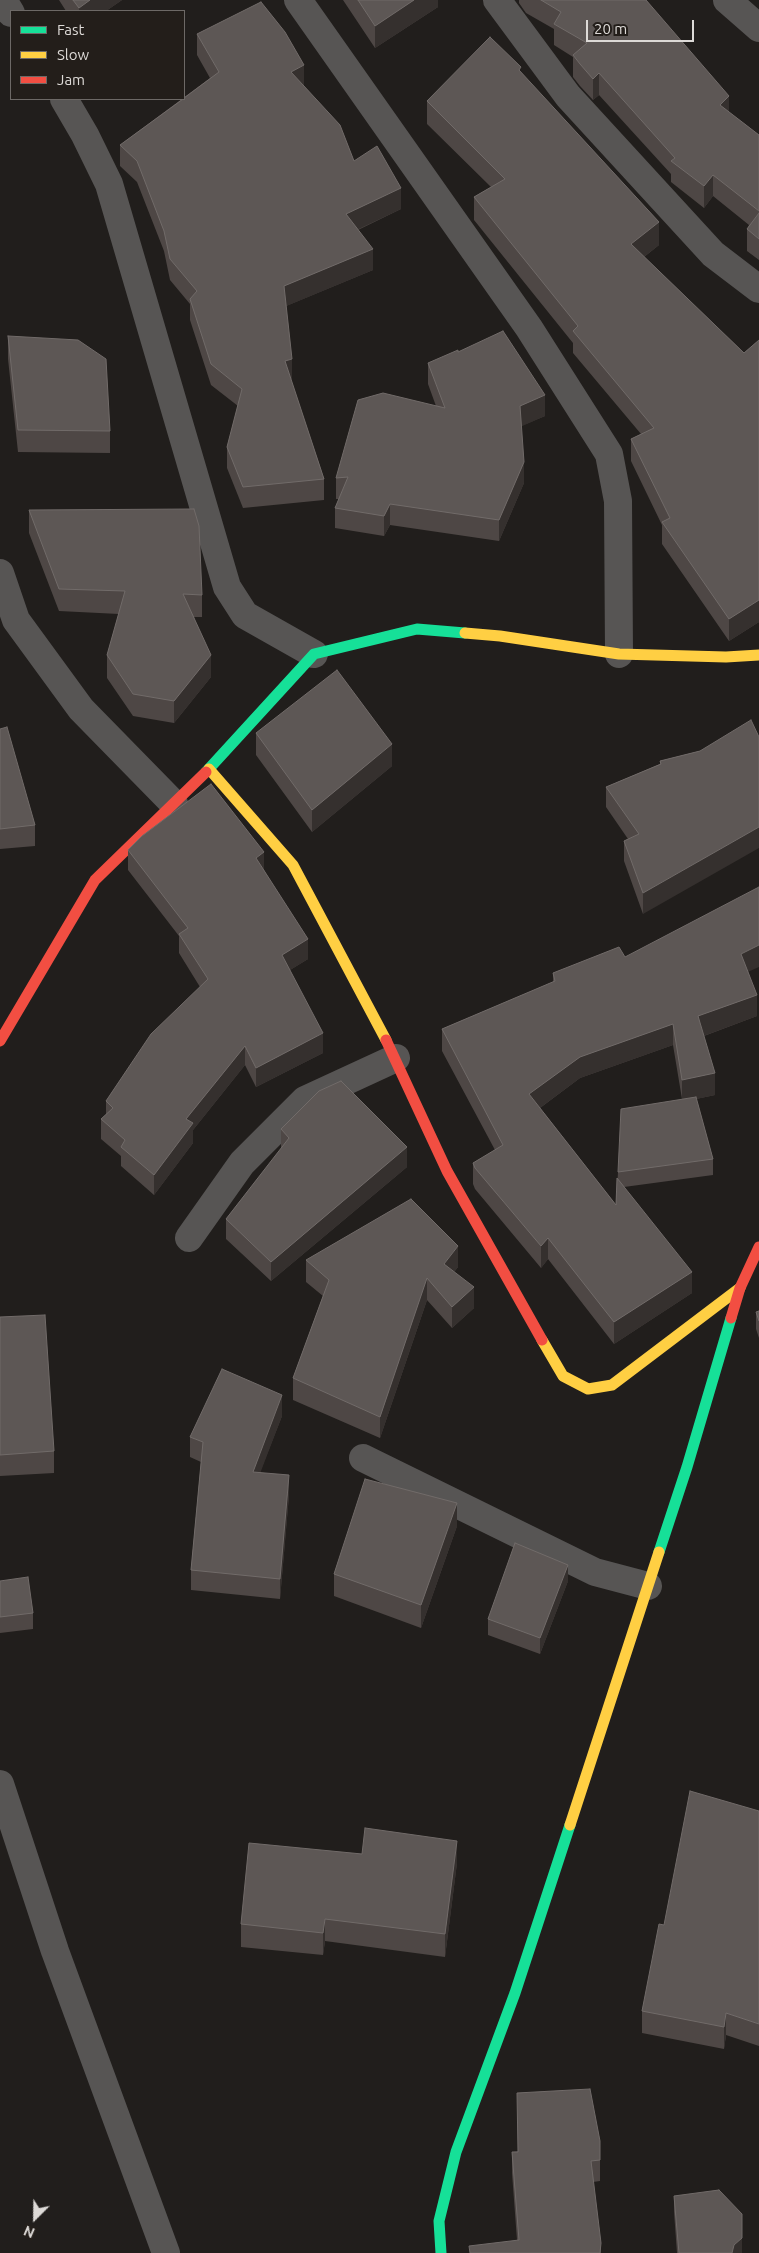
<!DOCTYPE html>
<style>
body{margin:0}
#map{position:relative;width:759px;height:2253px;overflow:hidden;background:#211e1c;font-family:Ubuntu,sans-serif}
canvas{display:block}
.legend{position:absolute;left:10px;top:10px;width:175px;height:90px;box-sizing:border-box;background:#231e1a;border:1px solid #6d6966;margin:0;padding:6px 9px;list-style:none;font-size:15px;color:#dddad7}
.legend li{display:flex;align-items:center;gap:10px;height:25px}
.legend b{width:25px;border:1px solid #6d6966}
.north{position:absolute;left:10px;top:2193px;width:50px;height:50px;-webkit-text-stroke:4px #231e1a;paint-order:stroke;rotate:203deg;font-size:14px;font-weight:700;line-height:20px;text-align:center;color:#dddad7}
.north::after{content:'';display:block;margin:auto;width:18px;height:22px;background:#dddad7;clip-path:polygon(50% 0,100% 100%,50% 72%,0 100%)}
.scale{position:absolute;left:586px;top:20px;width:108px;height:22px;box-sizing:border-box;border:2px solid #dddad7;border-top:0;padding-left:6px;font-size:15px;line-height:18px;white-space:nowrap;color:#dddad7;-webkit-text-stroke:4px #231e1a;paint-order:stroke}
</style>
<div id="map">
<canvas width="759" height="2253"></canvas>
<ul class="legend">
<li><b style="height:6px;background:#16e098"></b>Fast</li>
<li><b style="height:6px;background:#ffcf43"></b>Slow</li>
<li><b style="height:6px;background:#f24e42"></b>Jam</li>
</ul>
<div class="north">N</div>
<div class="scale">20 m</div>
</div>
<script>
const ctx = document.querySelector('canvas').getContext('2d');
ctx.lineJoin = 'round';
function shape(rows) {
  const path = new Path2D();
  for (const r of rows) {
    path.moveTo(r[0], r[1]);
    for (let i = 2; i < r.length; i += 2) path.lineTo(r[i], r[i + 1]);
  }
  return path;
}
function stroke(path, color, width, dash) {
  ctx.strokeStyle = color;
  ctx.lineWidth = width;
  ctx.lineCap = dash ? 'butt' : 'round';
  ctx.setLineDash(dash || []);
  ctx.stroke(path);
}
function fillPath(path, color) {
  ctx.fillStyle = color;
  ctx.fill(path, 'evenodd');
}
const street = shape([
 [3,0,11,13],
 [298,0,529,328,609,454,618,501,619,654],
 [497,0,568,96,713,254,759,289],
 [727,0,759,28],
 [64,99,85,135,109,184,227,587,245,615,314,654],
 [0,573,16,620,81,709,174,804],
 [189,1238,242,1163,305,1100,396,1058],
 [363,1458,595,1572,648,1586],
 [0,1784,55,1951,166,2253]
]);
const fast = shape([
 [206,772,314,654,417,629,465,633],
 [659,1552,687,1467,731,1318],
 [441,2253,439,2221,456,2152,515,1993,570,1825]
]);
const slow = shape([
 [465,633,500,636,619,654,726,657,759,655],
 [209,769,293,865,386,1040],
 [542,1340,563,1376,588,1389,612,1385,740,1288],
 [570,1825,659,1552]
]);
const jam = shape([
 [386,1040,447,1171,542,1340],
 [0,1041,95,880,206,772],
 [731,1318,740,1288,759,1247]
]);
const wall = shape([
 [59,0,122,0,106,11,66,11],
 [343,0,438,0,438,7,375,48],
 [519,0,646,0,729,112,759,135,759,260,747,251,747,229,749,225,713,196,704,208,671,182,671,174,599,95,593,100,580,86,573,77,573,57,554,45,554,29,526,13,519,3],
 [197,34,304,86,354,161,401,209,358,230,373,270,286,306,291,380,324,479,324,500,243,508,227,468,227,447,238,406,211,385,190,320,190,304,170,280,164,251,137,182,120,166,120,145,210,78,197,55],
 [521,73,659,245,644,257,744,353,759,340,759,622,729,641,662,544,662,525,631,461,631,439,641,434,573,353,573,343,474,220,474,197,491,187,427,124,427,101],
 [8,336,110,431,110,453,18,452,8,359],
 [458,352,545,416,521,426,524,483,499,541,390,525,384,536,335,528,335,508,339,499,336,499,336,478,436,406,428,384,428,363],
 [29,510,202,595,202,617,194,617,211,677,174,723,133,716,107,678,107,655,119,614,59,611,29,533],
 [0,729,35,825,35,846,0,849],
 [256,733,392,766,312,832,256,755],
 [700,751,643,914,624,861,624,841,628,839,606,807,606,787,660,764,660,761],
 [128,850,264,870,308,959,290,970,323,1053,256,1087,245,1065,193,1130,193,1143,154,1195,121,1166,121,1156,101,1139,101,1119,106,1115,106,1101,200,987,179,953,179,936,128,870],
 [625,957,748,972,757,1016,704,1036,715,1095,696,1099,713,1159,713,1175,624,1187,692,1293,614,1344,548,1259,541,1268,475,1189,473,1184,473,1163,495,1150,442,1051,442,1029,553,982,553,973],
 [673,1045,682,1099,618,1172,616,1205,540,1108,580,1078],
 [281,1129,407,1167,271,1281,226,1239,226,1219,281,1149],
 [306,1260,458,1267,454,1272,474,1308,452,1328,427,1300,380,1438,293,1400,293,1378,323,1296,306,1282],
 [759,1311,759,1338,756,1329,756,1312],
 [0,1317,54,1451,54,1473,0,1476],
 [282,1416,260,1472,289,1495,280,1599,191,1590,191,1570,201,1462,190,1457,190,1437],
 [457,1526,421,1628,334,1596,334,1574],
 [0,1581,33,1613,33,1629,0,1633],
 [568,1581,540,1654,488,1635,488,1619],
 [759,1811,759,2046,726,2035,724,2049,642,2033,642,2011,664,1925],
 [362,1854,457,1863,445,1957,325,1941,323,1955,241,1947,241,1924],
 [600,2141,600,2181,593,2182,601,2253,517,2240,512,2173,512,2152],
 [674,2196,742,2253,677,2253,674,2212]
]);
const shadedWall = shape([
 [90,0,122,0,106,11,79,11,79,8],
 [414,0,438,0,438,7,375,48,375,26],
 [304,65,304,86,291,72],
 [599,73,599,95,593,100,593,79],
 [729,96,729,118,720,105],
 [713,175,713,196,704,208,704,186],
 [401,188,401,209,346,235,346,214],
 [659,222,659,245,631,267,631,244],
 [373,249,373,270,284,307,284,286],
 [292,359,292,379,285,382,285,361],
 [545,395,545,416,520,427,520,406],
 [524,462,524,483,499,541,499,520],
 [390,504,390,525,384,536,384,516],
 [759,600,759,622,729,641,729,619],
 [211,655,211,677,174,723,174,701],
 [392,744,392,766,312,832,312,810],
 [759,827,759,848,643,914,643,893],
 [264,852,264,872,256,858],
 [308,939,308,959,282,975,282,955],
 [759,945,759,967,741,975,741,954],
 [757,995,757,1016,698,1038,698,1016],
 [673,1024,673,1045,580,1078,529,1116,529,1094,580,1057],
 [323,1033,323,1053,256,1087,256,1068],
 [245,1046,245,1065,193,1130,193,1143,154,1195,154,1175,186,1119],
 [715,1073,715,1095,682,1102,682,1080],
 [407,1147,407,1167,271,1281,271,1262],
 [548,1238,548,1259,541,1268,541,1246],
 [458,1246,458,1267,444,1285,444,1264],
 [692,1272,692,1293,614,1344,614,1322],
 [427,1278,427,1300,380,1438,380,1417],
 [474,1287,474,1308,452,1328,452,1307],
 [282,1395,282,1416,253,1492,253,1472],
 [289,1475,289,1495,280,1599,280,1579],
 [457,1503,457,1526,421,1628,421,1605],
 [568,1565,568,1581,540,1654,540,1638],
 [457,1841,457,1863,445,1957,445,1934],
 [325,1919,325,1941,323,1955,323,1933],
 [726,2013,726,2035,724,2049,724,2027],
 [742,2238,742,2253,732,2253,734,2245]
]);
const building = shape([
 [73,0,90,0,79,8,73,0],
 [358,0,414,0,375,26,358,0],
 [541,0,646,0,729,96,720,105,759,135,759,211,713,175,704,186,671,161,675,158,599,73,593,79,580,64,573,55,587,43,554,24,561,12,541,0],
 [261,2,285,32,304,65,291,72,340,125,354,161,377,146,401,188,346,214,373,249,284,286,292,359,285,361,324,479,243,487,227,447,242,389,211,364,190,299,197,291,170,259,164,231,137,161,120,145,183,99,184,99,184,98,219,72,197,34,261,2],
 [490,37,521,67,519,70,659,222,631,244,744,353,759,340,759,600,729,619,662,522,670,518,631,439,654,428,573,331,578,326,474,197,505,179,427,101,490,37],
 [759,213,759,239,747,229,759,213],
 [503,331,545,395,520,406,524,462,499,520,390,504,384,516,335,508,348,477,336,478,358,400,383,393,445,408,428,363,458,350,458,352,503,331],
 [8,336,78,340,106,359,110,431,18,430,8,336],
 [194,509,199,526,202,595,183,594,211,655,174,701,133,694,107,655,125,591,59,589,29,510,194,509],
 [337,670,392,744,312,810,256,733,337,670],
 [751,720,759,737,759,827,643,893,624,841,639,834,606,787,661,764,660,761,700,751,751,720],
 [7,727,35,825,0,829,0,729,7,727],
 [211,784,264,852,256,858,308,939,282,955,323,1033,256,1068,245,1046,186,1119,193,1123,154,1175,121,1147,125,1140,101,1119,113,1108,106,1101,151,1034,208,979,179,934,188,928,128,850,142,836,211,784],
 [759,887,759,945,741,954,757,995,698,1016,715,1073,682,1080,673,1024,580,1057,529,1094,616,1205,617,1178,692,1272,614,1322,548,1238,541,1246,475,1168,473,1163,503,1145,442,1029,555,981,553,973,619,947,625,957,759,887],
 [341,1081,407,1147,271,1262,226,1219,289,1138,281,1129,319,1091,341,1081],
 [696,1097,713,1159,618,1172,621,1109,696,1097],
 [411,1199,458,1246,444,1264,474,1287,452,1307,427,1278,380,1417,293,1378,329,1280,306,1260,411,1199],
 [759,1311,759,1321,756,1312,759,1311],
 [45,1315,54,1451,0,1455,0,1317,45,1315],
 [222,1369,282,1395,253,1472,289,1475,280,1579,191,1570,203,1442,190,1437,222,1369],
 [365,1479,457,1503,421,1605,334,1574,365,1479],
 [515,1543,568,1565,540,1638,488,1619,515,1543],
 [28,1577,33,1613,0,1617,0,1581,28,1577],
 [690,1791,759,1811,759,2024,726,2013,724,2027,642,2011,659,1924,664,1925,690,1791],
 [365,1828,457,1841,445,1934,325,1919,323,1933,241,1924,249,1843,362,1854,365,1828],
 [590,2089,600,2141,600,2160,591,2161,601,2243,600,2253,470,2253,469,2246,519,2240,512,2152,518,2152,517,2093,590,2089],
 [719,2190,742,2214,742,2238,734,2245,732,2253,679,2253,674,2196,719,2190]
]);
stroke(street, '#575554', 28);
stroke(fast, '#16e098', 11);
stroke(slow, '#ffcf43', 11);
stroke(jam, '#f24e42', 11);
fillPath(wall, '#4e4745');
fillPath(shadedWall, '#35302e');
fillPath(building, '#5d5755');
stroke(building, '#716b69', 1);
</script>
